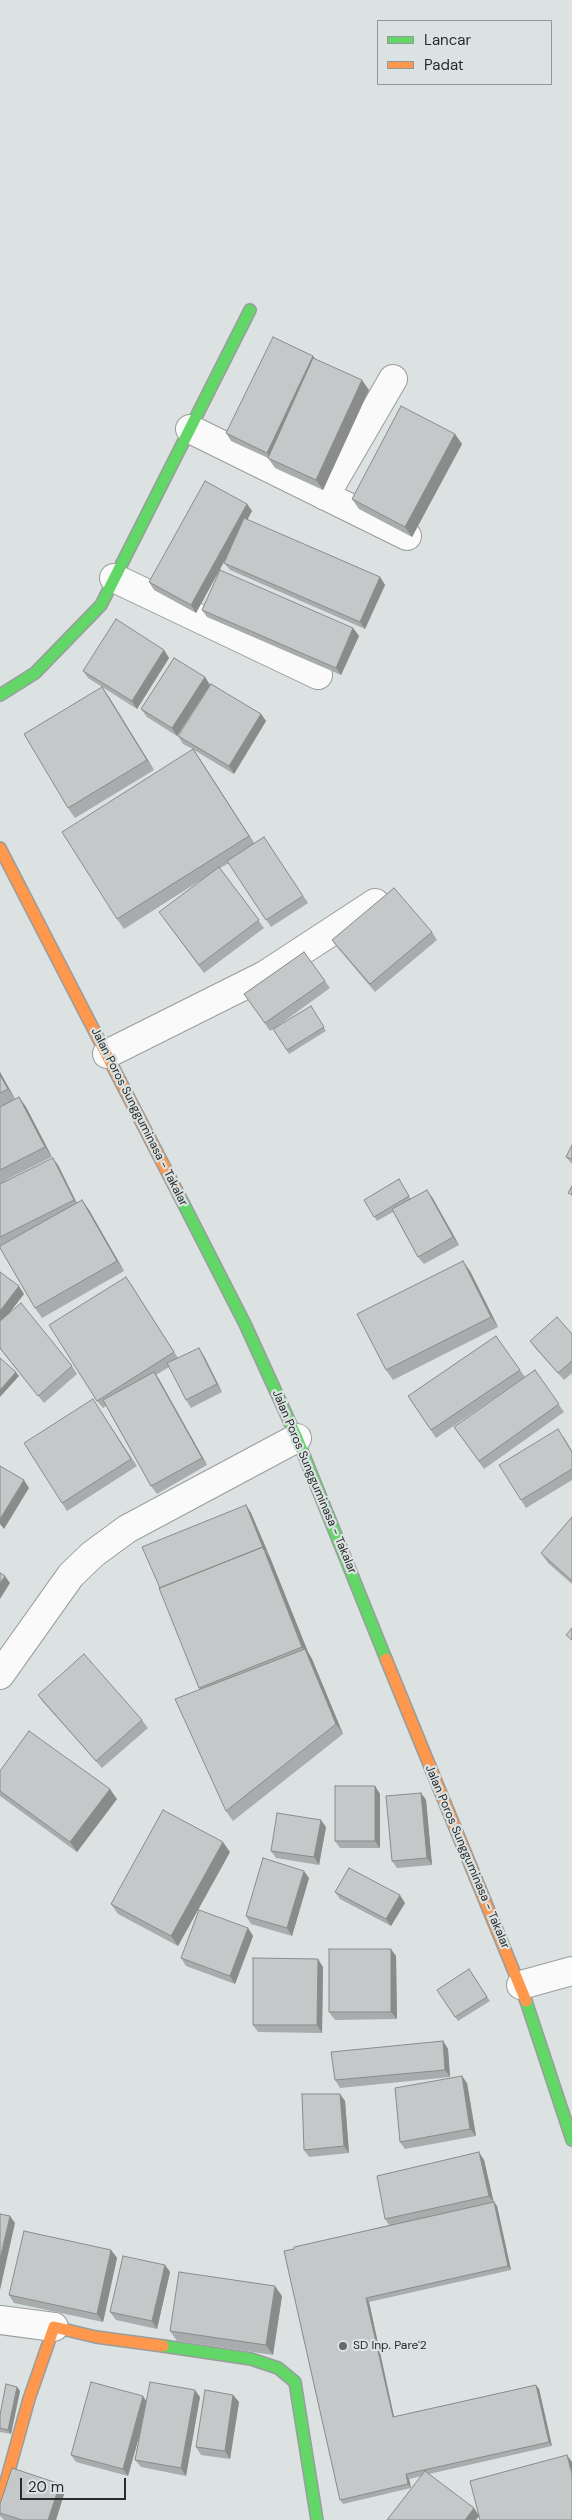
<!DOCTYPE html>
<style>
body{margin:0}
#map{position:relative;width:572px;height:2520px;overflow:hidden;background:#dce1e1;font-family:"DM Sans",sans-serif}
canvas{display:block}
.legend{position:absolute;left:377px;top:20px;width:175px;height:65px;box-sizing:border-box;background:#dbe2e2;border:1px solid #939899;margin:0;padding:6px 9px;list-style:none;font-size:15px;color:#282a2b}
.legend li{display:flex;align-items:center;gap:10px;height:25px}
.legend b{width:25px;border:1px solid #939899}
.scale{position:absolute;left:20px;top:2478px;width:106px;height:22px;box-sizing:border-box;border:2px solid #282a2b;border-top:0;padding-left:6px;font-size:15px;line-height:18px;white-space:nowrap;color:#282a2b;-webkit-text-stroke:4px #dbe2e2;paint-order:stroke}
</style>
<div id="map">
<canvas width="572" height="2520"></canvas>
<ul class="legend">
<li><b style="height:6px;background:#63d668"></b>Lancar</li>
<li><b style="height:6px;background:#ff974d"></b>Padat</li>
</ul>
<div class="scale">20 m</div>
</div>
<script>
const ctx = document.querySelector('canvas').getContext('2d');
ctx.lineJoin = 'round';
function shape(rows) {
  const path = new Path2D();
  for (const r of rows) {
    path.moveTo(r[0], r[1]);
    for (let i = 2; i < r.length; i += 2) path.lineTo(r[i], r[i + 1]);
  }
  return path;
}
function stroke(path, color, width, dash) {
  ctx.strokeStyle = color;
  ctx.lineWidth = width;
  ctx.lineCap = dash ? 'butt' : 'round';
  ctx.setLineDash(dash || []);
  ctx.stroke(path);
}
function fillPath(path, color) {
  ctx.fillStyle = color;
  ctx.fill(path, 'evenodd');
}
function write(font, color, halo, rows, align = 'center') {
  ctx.font = font + ' "DM Sans",sans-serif';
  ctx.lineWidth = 4.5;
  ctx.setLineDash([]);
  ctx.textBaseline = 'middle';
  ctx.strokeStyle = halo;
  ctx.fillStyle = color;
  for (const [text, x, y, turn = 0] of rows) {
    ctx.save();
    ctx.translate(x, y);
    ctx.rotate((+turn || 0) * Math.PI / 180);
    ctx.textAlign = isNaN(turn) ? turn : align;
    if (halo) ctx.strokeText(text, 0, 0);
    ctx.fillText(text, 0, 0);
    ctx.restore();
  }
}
const street = shape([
 [190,429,407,536],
 [325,496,393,379],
 [114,578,318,675],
 [107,1054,265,975,375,903],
 [0,1675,71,1575,93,1554,127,1529,297,1438],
 [521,1985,572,1971],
 [0,2320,54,2327]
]);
const fast = shape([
 [0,695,35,673,101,605,250,310],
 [179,1195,245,1324,297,1438,386,1659],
 [526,2001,572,2140],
 [163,2346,251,2359,278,2368,295,2382,317,2520]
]);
const slow = shape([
 [0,848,179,1195],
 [386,1659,526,2001],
 [0,2503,29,2399,54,2327,96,2337,163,2346]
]);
const wall = shape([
 [313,356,315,359,369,390,323,490,275,468,268,458,231,441,226,433],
 [455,434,462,444,412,537,359,509,352,499],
 [247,504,252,511,247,520,380,577,385,585,365,629,230,570,224,563,228,554,196,613,154,590,149,582],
 [202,610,353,628,359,636,341,675,207,617],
 [164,650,169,658,137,709,88,678,83,671],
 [205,677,210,685,177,736,147,717,141,709],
 [102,687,109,697,154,770,75,818,68,808],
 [261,714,266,721,234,774,194,750,254,843,264,837,308,903,271,927,229,863,220,868,264,928,204,973,164,919,201,880,124,929,117,919,193,749,183,744,178,736],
 [432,932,437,940,375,992,337,947,332,940],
 [304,952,330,988,275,1028,311,1006,326,1031,289,1054,273,1029,270,1031,244,994],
 [0,1072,15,1099,19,1097,26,1107,52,1157,4,1181,58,1165,77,1203,82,1200,89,1210,124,1271,42,1318,35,1308,0,1248],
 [572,1145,572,1164,566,1157],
 [399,1179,411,1199,432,1197,459,1245,424,1264,418,1257,393,1212,377,1221,364,1200],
 [470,1271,498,1327,393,1380,386,1370],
 [0,1272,24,1294,10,1312,72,1366,77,1374,44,1403,0,1349],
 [131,1284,178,1358,204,1356,222,1392,191,1408,186,1400,169,1367,156,1375,207,1465,157,1494,151,1486,106,1406,103,1408,97,1401],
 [572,1334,572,1373,564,1380,535,1348,530,1341],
 [496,1336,525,1377,535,1370,564,1412,484,1469,454,1427,525,1377,436,1438,408,1396],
 [98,1407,137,1466,67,1511,62,1503],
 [564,1437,572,1451,572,1480,526,1508,521,1500],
 [246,1505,251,1513,308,1652,312,1659,343,1734,233,1821,226,1811,199,1688],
 [572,1517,572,1584,548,1563,541,1553],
 [38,1695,142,1720,148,1728,102,1768,43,1702],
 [0,1771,117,1799,77,1852,0,1796],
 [375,1786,380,1794,380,1848,340,1848,335,1841],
 [421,1793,426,1800,432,1865,397,1868,392,1861],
 [326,1827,319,1865,276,1858,271,1851],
 [230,1852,178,1946,118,1914,111,1904],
 [309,1878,292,1936,251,1924,246,1916],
 [335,1892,405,1903,391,1926,340,1899],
 [248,1928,253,1936,235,1984,186,1966,181,1958],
 [396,1956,397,2019,335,2020,329,2012],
 [323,1967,322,2033,258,2032,253,2025],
 [469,1969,490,2001,458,2021,437,1990],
 [443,2041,448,2049,450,2077,340,2088,335,2080],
 [467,2083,476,2136,405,2149,400,2142],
 [340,2094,345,2101,349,2153,309,2157,304,2150],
 [484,2160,493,2202,497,2206,511,2270,369,2302,394,2417,536,2385,539,2389,552,2446,429,2474,474,2508,479,2516,476,2520,387,2520,422,2476,409,2479,411,2488,343,2504,340,2500,284,2251,389,2225,385,2219],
 [111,2250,117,2258,103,2322,14,2303,9,2295],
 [165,2265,170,2272,157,2329,116,2320,110,2312],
 [282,2296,273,2355,177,2341,170,2331],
 [17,2387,20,2391,11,2434,0,2432,0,2415],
 [233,2395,239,2402,230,2459,201,2455,196,2447],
 [200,2397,186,2476,141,2467,135,2460,141,2430,128,2476,76,2462,71,2455,147,2401],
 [60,2484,65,2491,56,2520,4,2520,0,2516,0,2504]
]);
const shadedWall = shape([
 [313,356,319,364,272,460,267,453],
 [362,380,369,390,323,490,316,480],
 [455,434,462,444,412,537,405,527],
 [247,504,252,511,196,613,191,605],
 [380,577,385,585,365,629,360,622],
 [353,628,359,636,341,675,336,668],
 [164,650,169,658,137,709,132,701],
 [205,677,210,685,177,736,172,728],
 [102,687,109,697,154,770,147,760],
 [261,714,266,721,234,774,229,766],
 [193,749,200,759,256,846,249,836],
 [0,1072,15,1099,8,1089,0,1075],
 [19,1097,26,1107,52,1157,45,1147],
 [53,1158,58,1165,79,1208,74,1200],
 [427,1190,432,1197,459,1245,453,1237],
 [82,1200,89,1210,124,1271,117,1261],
 [463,1261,470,1271,498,1327,491,1317],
 [19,1286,24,1294,0,1325,0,1311],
 [199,1348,204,1356,222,1392,217,1384],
 [16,1372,19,1376,0,1397,0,1390],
 [154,1372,159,1379,207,1465,202,1458],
 [24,1480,29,1488,4,1529,0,1524,0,1519],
 [246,1505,251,1513,270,1557,264,1550],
 [263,1547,270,1557,308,1652,312,1659,343,1734,336,1724,307,1653,302,1647],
 [5,1576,10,1583,0,1599,0,1583],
 [375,1786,380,1794,380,1848,375,1841],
 [110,1789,117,1799,77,1852,70,1842],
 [421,1793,426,1800,432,1865,427,1858],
 [321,1820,326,1827,319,1865,314,1857],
 [223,1842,230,1852,178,1946,171,1936],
 [304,1871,309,1878,292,1936,287,1928],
 [400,1895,405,1903,391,1926,386,1919],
 [248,1928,253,1936,235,1984,230,1976],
 [391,1949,396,1956,397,2019,391,2012],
 [318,1959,323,1967,322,2033,317,2025],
 [443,2041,448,2049,450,2077,445,2070],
 [462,2076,467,2083,476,2136,470,2129],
 [340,2094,345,2101,349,2153,344,2146],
 [479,2152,484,2160,494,2203,489,2196],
 [494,2202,497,2206,511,2270,508,2266],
 [10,2216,15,2223,0,2290,0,2259],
 [111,2250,117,2258,103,2322,97,2314],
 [165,2265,170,2272,157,2329,152,2321],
 [275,2286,282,2296,273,2355,266,2345],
 [366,2298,369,2302,395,2421,393,2417],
 [536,2385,539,2389,552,2446,549,2442],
 [17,2387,20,2391,11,2434,8,2430],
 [195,2390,200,2397,186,2476,181,2468],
 [233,2395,239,2402,230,2459,225,2451],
 [143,2396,148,2404,128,2476,123,2469],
 [567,2455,572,2462,572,2474],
 [406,2474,409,2479,411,2488,408,2484],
 [60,2484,65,2491,56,2520,48,2520],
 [474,2508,479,2516,476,2520,465,2520]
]);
const building = shape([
 [273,337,313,356,267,453,226,433,273,337],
 [313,358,362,380,316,480,268,458,313,358],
 [401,406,455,434,405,527,352,499,401,406],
 [205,481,247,504,191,605,149,582,205,481],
 [244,518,380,577,360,622,224,563,244,518],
 [220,570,353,628,336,668,202,610,220,570],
 [116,619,164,650,132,701,83,671,116,619],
 [174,658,205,677,172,728,141,709,174,658],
 [211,684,261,714,229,766,178,736,211,684],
 [102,687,147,760,68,808,24,734,102,687],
 [193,749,249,836,117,919,62,832,193,749],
 [264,837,303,896,266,920,227,861,264,837],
 [219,867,259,920,199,965,159,912,219,867],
 [394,888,432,932,370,984,332,940,394,888],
 [304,952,325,981,265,1023,244,994,304,952],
 [311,1006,324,1027,287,1050,273,1029,311,1006],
 [0,1075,8,1089,0,1093,0,1075],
 [19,1097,45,1147,0,1170,0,1107,19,1097],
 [572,1145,572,1159,566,1157,572,1145],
 [53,1158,74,1200,0,1237,0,1184,53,1158],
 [399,1179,409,1196,374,1217,364,1200,399,1179],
 [572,1186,572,1195,568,1193,572,1186],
 [427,1190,453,1237,418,1257,392,1209,427,1190],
 [82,1200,117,1261,35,1308,0,1248,0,1246,82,1200],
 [463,1261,491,1317,386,1370,357,1314,463,1261],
 [0,1272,19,1286,0,1311,0,1272],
 [126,1277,174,1352,97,1401,49,1325,126,1277],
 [21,1303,72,1366,38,1396,0,1348,0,1321,21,1303],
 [557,1317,572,1334,572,1361,558,1373,530,1341,557,1317],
 [496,1336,520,1370,431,1430,408,1396,496,1336],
 [199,1348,217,1384,186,1400,167,1363,199,1348],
 [0,1358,16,1372,0,1390,0,1358],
 [535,1370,559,1404,479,1461,454,1427,535,1370],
 [154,1372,202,1458,151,1486,103,1400,154,1372],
 [93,1399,131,1459,62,1503,24,1443,93,1399],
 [558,1429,572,1452,572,1469,521,1500,499,1465,558,1429],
 [0,1466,24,1480,0,1519,0,1466],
 [246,1505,264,1550,263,1547,160,1588,142,1547,246,1505],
 [572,1517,572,1581,541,1553,572,1517],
 [263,1547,302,1647,199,1688,159,1588,263,1547],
 [0,1573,5,1576,0,1583,0,1573],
 [572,1628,572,1640,566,1635,572,1628],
 [305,1649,336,1724,226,1811,175,1699,305,1649],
 [84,1654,142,1720,96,1761,38,1695,84,1654],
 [29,1731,110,1789,70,1842,0,1791,0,1771,29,1731],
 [335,1786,375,1786,375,1841,335,1841,335,1786],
 [421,1793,427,1858,392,1861,386,1796,421,1793],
 [163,1810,223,1842,171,1936,111,1904,163,1810],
 [277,1813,321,1820,314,1857,271,1851,277,1813],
 [263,1858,304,1871,287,1928,246,1916,263,1858],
 [349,1868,400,1895,386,1919,335,1892,349,1868],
 [199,1910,248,1928,230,1976,181,1958,199,1910],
 [329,1949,391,1949,391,2012,329,2012,329,1949],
 [253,1958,318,1959,317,2025,253,2025,253,1958],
 [469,1969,487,1997,455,2017,437,1990,469,1969],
 [443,2041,445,2070,335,2080,331,2052,443,2041],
 [462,2076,470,2129,400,2142,395,2088,462,2076],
 [302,2094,340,2094,344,2146,304,2150,302,2094],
 [479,2152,489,2196,385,2219,377,2176,479,2152],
 [494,2202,508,2266,366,2298,393,2417,536,2385,549,2442,406,2474,408,2484,340,2500,284,2251,294,2249,294,2247,494,2202],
 [0,2214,10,2216,0,2259,0,2214],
 [24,2231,111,2250,97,2314,9,2295,24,2231],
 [123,2256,165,2265,152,2321,110,2312,123,2256],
 [179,2272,275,2286,266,2345,170,2331,179,2272],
 [91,2382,143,2396,123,2469,71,2455,91,2382],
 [150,2382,195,2390,181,2468,135,2460,150,2382],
 [6,2384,17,2387,8,2430,0,2428,0,2415,6,2384],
 [205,2390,233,2395,225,2451,196,2447,205,2390],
 [567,2455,572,2474,572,2520,480,2520,470,2481,567,2455],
 [12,2468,60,2484,48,2520,22,2520,0,2513,0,2504,12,2468],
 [425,2471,474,2508,465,2520,387,2520,425,2471]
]);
const markers = [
 [343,2346,5,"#676a6b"]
];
const streetNames = [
 ["Jalan Poros Sungguminasa - Takalar",139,1117,63],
 ["Jalan Poros Sungguminasa - Takalar",314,1482,67],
 ["Jalan Poros Sungguminasa - Takalar",467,1857,67]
];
const poiNames = [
 ["SD Inp. Pare'2",353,2346]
];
stroke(street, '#999d9d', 30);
stroke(fast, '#999d9d', 14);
stroke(slow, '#999d9d', 14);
stroke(street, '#fafafa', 28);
stroke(fast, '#63d668', 11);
stroke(slow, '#ff974d', 11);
fillPath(wall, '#a9acac');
fillPath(shadedWall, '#8a8c8c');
fillPath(building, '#c5c8c8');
stroke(building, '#8a8c8c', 1);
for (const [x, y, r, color] of markers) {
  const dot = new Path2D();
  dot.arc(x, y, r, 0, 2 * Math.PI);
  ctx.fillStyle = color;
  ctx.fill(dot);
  stroke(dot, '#dbe2e2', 2);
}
write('12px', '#282a2b', '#dbe2e2', streetNames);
write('12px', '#282a2b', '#dbe2e2', poiNames, 'left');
</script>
